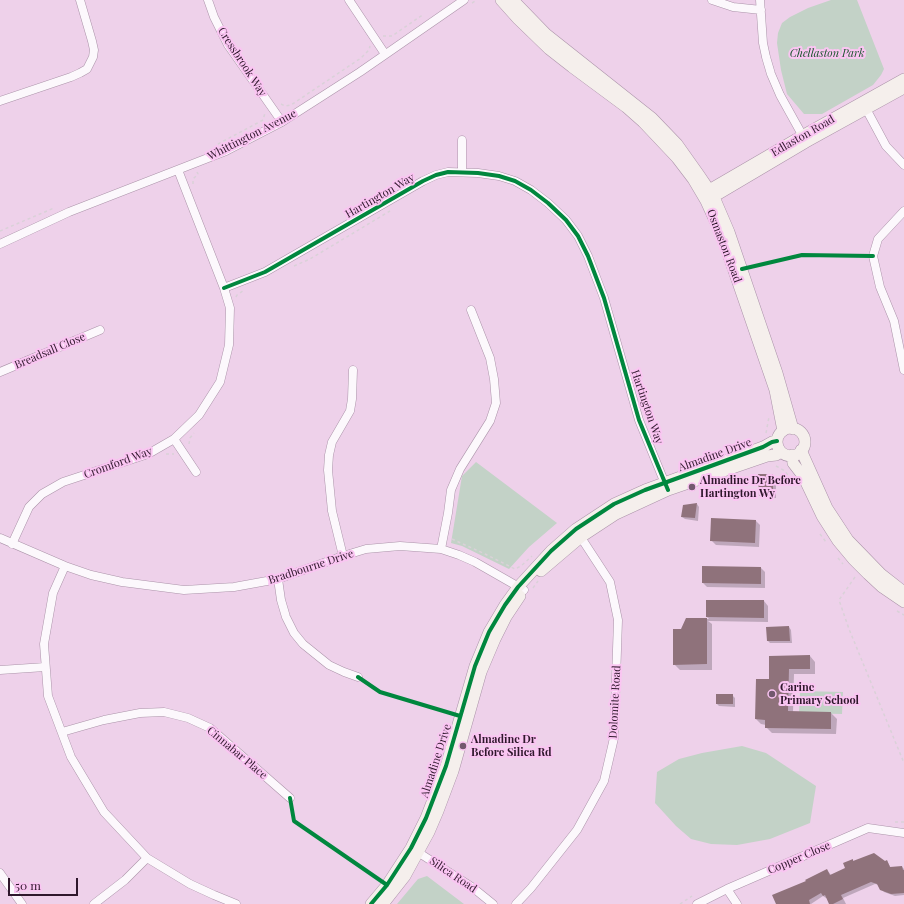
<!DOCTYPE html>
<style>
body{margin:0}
#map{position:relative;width:904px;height:904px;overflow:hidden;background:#eed1ea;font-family:"Playfair Display",serif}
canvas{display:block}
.scale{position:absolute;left:8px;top:878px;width:70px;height:18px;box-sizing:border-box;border:2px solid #2f172c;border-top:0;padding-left:5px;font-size:12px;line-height:14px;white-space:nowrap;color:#2f172c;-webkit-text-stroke:3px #fac5f2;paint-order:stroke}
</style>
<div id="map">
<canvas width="904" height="904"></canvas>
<div class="scale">50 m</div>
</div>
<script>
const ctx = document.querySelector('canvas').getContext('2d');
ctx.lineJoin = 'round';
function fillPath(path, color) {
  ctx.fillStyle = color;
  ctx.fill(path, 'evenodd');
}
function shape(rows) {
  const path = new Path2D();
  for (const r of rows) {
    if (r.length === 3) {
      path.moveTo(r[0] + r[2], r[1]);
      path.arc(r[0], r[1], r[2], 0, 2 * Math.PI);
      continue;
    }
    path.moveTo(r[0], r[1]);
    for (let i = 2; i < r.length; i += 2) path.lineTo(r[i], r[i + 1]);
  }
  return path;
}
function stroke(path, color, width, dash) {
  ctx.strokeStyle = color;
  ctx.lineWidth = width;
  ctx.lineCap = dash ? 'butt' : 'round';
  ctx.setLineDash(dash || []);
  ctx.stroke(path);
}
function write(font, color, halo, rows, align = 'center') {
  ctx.font = font + ' "Playfair Display",serif';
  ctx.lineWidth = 4;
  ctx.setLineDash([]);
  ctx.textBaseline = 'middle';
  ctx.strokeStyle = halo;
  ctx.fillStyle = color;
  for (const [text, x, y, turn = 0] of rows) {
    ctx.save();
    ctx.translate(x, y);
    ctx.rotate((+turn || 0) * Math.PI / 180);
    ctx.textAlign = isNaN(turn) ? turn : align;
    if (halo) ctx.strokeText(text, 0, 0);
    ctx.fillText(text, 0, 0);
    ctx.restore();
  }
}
const green = shape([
 [831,0,857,0,884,69,881,75,873,85,822,114,804,114,787,94,781,70,777,43,778,33,782,23,790,17,808,8],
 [476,462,557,523,529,547,509,569,462,546,451,543,462,476],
 [800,691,843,692,842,714,799,713],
 [742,746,766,753,816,786,810,823,770,839,737,845,711,844,691,839,676,826,655,803,657,772,679,759,702,753],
 [427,876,464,904,397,904,418,879]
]);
const shadow = shape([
 [759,475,773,475,776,478,776,498,762,498,760,496],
 [697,504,699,507,698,521,685,519,682,517],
 [756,521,760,525,759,547,716,545,711,540],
 [761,568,765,572,765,588,707,587,703,583],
 [764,601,768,606,768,622,708,621,712,624,712,670,680,670,674,664,682,630,686,619,709,619,707,617],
 [789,627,791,630,792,643,770,643,768,641],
 [810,656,815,662,815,674,794,674,793,712,831,713,837,719,836,734,772,733,766,727,766,725,761,724,756,719,770,680],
 [732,695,735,698,735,707,719,706,717,704],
 [852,860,854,861,887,861,891,868,902,867,904,869,904,895,895,896,884,892,879,885,875,884,843,898,846,904,831,904,827,898,826,898,823,896,811,904,777,904,807,882,827,870,831,875,846,869]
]);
const building = shape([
 [758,474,773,474,773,496,759,496],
 [697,503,695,518,681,517,683,505],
 [711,518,756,520,755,543,710,541],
 [702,566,761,567,761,584,702,583],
 [706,600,764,600,764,618,706,617],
 [686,618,707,618,707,664,673,665,673,629,681,629],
 [789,626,790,641,767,641,766,627],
 [810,655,810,669,789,669,788,711,831,712,831,729,765,728,765,720,755,719,756,679,769,679,769,656],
 [716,694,733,694,733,704,716,704],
 [874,853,885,861,887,860,890,867,902,866,903,870,904,870,904,893,891,894,880,890,877,884,871,882,841,895,843,899,833,904,829,904,825,895,823,896,821,893,809,900,810,904,776,904,772,895,806,881,805,880,827,869,830,875,845,868,843,863,853,859,853,861]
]);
const path = shape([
 [472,3,477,0],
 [383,36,392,36,421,16,423,19],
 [281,104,285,106,291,105,361,58,369,50,370,46],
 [218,144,263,120,265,113],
 [193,184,193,179,198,174,197,172],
 [0,231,54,208],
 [294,266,310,259,390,211],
 [236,297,237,295,244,290],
 [766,433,769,417],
 [189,444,190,438,194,433],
 [166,454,174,454],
 [776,466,785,471,796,488],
 [820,534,826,542],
 [452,539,485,554,515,569,521,566,532,556],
 [838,558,843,564],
 [855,577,839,600,849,629,904,763],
 [533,588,538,581],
 [897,611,904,615],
 [895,822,904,822],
 [680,904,692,896]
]);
const street = shape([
 [208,0,214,17,228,45,282,122],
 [349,0,385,54],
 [712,0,733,7,761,10],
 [760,0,763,43,766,57,771,74,780,95,805,140],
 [0,101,71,77,80,73,87,69,93,57,94,50,92,41,80,0],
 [864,105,886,146,904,165],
 [462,140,462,172],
 [904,211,878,239,873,256,880,287,894,321,904,370],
 [0,244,69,212,226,151,282,122,360,72,464,0],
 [224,288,265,272,423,181,436,175,448,172,478,173,499,176,515,181,531,190,548,203,566,220,578,236,588,256,604,298,639,420,666,486],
 [0,372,100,330],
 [174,439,196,472],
 [0,538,65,566,91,575,122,582,184,590,234,587,278,579,343,556,366,549,400,546,441,549,459,555,475,562,524,590],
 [12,544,29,507,42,494,63,482,148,454,174,439,199,415,220,382,229,345,230,308,224,288,178,170],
 [441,549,448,513,451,490,460,469,490,421,496,403,494,379,490,358,471,310],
 [343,556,332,511,328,470,329,455,332,442,350,411,352,399,353,370],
 [65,566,53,593,44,644,48,696,71,757,104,812,147,858,190,884,214,895,236,904],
 [278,579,281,600,286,617,294,633,303,644,329,665,344,672,358,677],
 [0,670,45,667],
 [62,732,104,720,140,713,164,712,188,718,210,728,290,798],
 [413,849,472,887,493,904],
 [0,873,22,904],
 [727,889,737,904],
 [94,904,125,880,147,858],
 [516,904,531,888,577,830,604,781,614,738,618,620,610,582,578,533],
 [697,904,727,889,868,828,904,833]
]);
const secondary = shape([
 [501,0,518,19,549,49,572,67,626,107,643,122,677,158,693,179,706,201,722,236,775,390,783,431],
 [513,0,546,34,652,118,677,144,699,175,714,197,729,232,777,373,793,429],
 [704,193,802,136,904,79],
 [708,200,806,142,904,88],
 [791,442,14],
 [801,450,827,508,848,540,881,574,904,592],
 [792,455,793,463,803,476,822,516,838,541,853,559,868,574,882,587,904,602],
 [541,571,581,537,616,514,668,490,767,456,776,455,781,452],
 [371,904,387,885,411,848,426,818,446,766,475,666,489,632,505,605,518,587,551,551,576,529,614,504,645,490,763,447,772,442,777,441],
 [383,904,405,876,429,832,438,811,453,771,481,672,495,639,506,617,520,596]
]);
const cycleway = shape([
 [742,269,802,255,873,256],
 [224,288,265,272,423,181,436,175,448,172,478,173,499,176,515,181,531,190,548,203,566,220,578,236,588,256,604,298,639,420,668,490],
 [358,677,380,692,460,716],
 [290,798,294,821,387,885],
 [371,904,387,885,411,848,426,818,446,766,475,666,489,632,505,605,518,587,551,551,576,529,614,504,645,490,763,447,772,442,777,441]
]);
const markers = [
 [692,487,4,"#72586e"],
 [772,694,4,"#72586e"],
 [463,746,4,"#72586e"]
];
const parkNames = [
 ["Chellaston Park",827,54]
];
const streetNames = [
 ["Cressbrook Way",242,62,57],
 ["Whittington Avenue",252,135,-27],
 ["Edlaston Road",803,136,-30],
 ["Hartington Way",380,196,-30],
 ["Osmaston Road",724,246,69],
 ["Breadsall Close",50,351,-23],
 ["Hartington Way",647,407,71],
 ["Almadine Drive",715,455,-20],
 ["Cromford Way",118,463,-20],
 ["Bradbourne Drive",311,567,-18],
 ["Dolomite Road",615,702,-87],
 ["Cinnabar Place",237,753,40],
 ["Almadine Drive",436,761,-72],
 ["Copper Close",799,858,-23],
 ["Silica Road",453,875,34]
];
const poiNames = [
 ["Almadine Dr Before",700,481],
 ["Hartington Wy",700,494],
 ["Carine",780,688],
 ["Primary School",780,701],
 ["Almadine Dr",471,740],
 ["Before Silica Rd",471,753]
];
fillPath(green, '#c3d2c7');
fillPath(shadow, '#0003');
fillPath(building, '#8f727b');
stroke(street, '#ab93a9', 9);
stroke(secondary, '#ab93a9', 12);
stroke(path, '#dad1d8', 1.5, [3, 3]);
stroke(street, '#fcf8fc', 8);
stroke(secondary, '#f5efec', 11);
stroke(cycleway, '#00873e', 4);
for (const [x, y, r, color] of markers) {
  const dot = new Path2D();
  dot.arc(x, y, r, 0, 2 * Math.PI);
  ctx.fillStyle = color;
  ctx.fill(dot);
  stroke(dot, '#fac5f2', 1.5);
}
write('italic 11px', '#19532c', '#fac5f2', parkNames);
write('11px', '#2f172c', '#fac5f2', streetNames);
write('bold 11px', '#2f172c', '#fac5f2', poiNames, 'left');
</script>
